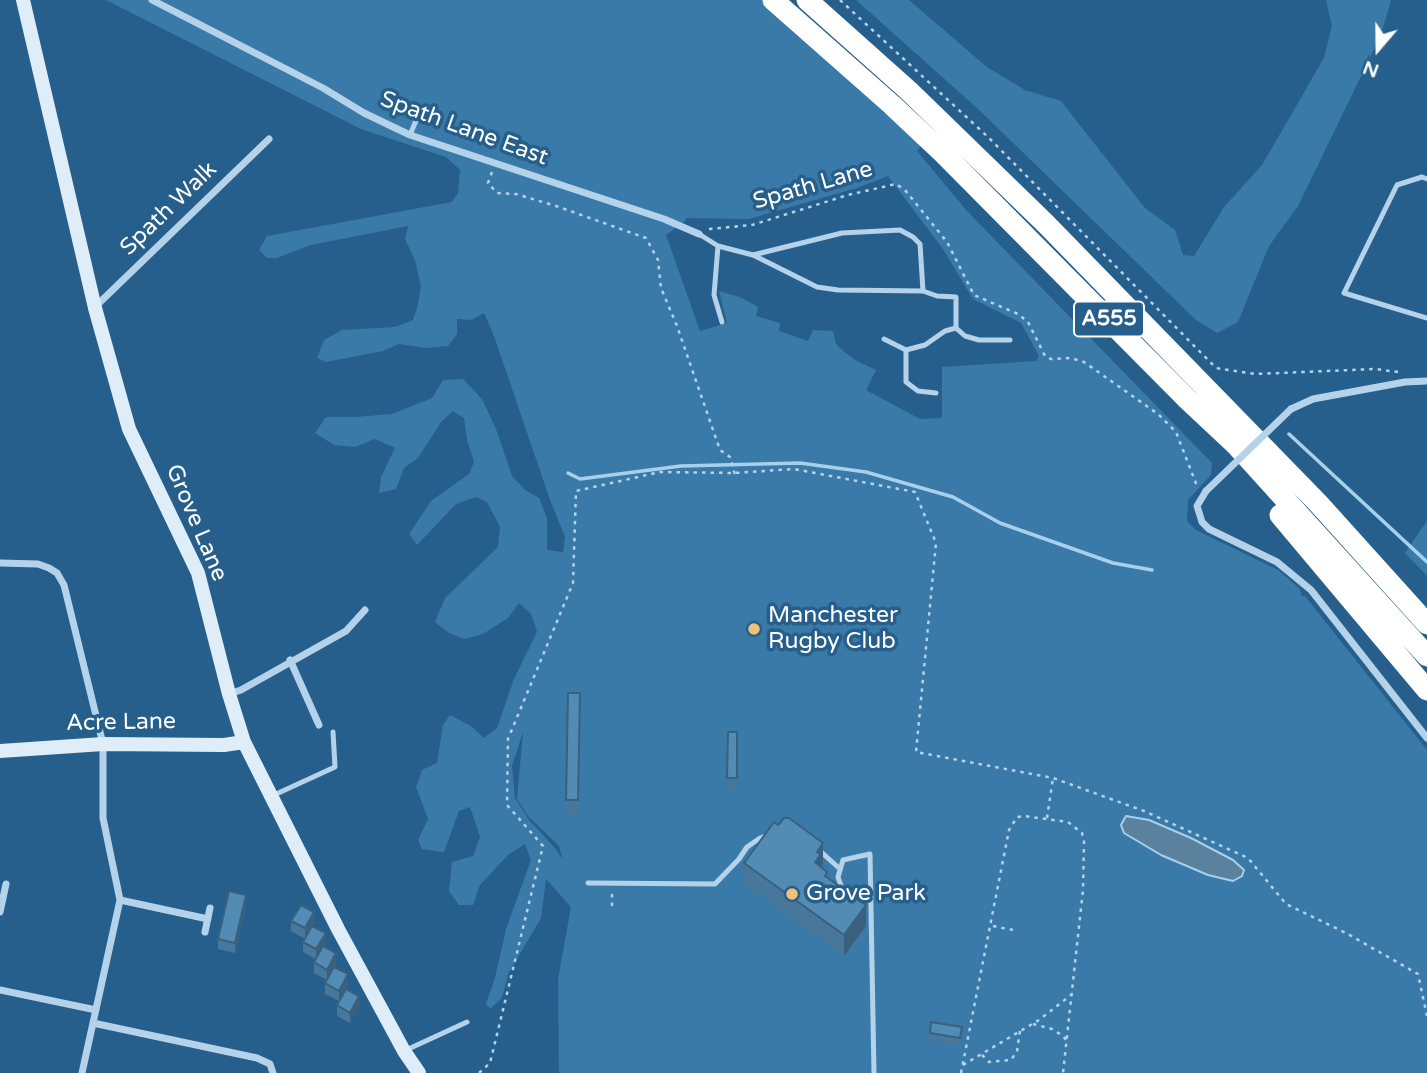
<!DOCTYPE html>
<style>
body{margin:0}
#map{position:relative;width:1427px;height:1073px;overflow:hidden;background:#265f8b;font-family:"Varela Round",sans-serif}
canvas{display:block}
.north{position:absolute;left:1343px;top:14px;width:70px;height:70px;-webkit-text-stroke:5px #265f8b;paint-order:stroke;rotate:200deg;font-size:19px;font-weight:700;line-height:28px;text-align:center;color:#fff}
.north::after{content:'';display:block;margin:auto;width:24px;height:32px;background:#fff;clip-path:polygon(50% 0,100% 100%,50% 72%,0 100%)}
</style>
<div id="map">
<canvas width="1427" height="1073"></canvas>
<div class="north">N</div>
</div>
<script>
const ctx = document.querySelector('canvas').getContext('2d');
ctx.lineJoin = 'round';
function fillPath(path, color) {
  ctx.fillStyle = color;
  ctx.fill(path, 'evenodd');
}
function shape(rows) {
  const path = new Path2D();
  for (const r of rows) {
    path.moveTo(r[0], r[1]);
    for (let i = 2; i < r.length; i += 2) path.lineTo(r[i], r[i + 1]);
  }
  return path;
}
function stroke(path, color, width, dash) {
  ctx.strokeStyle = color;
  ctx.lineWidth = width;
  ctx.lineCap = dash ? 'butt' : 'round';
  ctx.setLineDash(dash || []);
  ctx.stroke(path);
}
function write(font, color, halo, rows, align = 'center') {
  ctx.font = font + ' "Varela Round",sans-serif';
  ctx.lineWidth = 7;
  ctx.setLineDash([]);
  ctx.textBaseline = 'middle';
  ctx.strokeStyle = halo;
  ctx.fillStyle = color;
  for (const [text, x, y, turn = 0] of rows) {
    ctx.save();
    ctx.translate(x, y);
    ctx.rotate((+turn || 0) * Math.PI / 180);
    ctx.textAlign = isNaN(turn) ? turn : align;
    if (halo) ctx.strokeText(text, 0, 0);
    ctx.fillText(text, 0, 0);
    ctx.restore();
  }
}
const green = shape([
 [106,0,762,0,923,144,917,151,966,210,1212,463,1211,475,1188,500,1187,521,1196,530,1278,570,1299,588,1302,596,1305,596,1427,750,1427,1073,559,1073,558,979,571,907,546,879,541,918,508,974,502,998,490,1009,486,1004,495,978,506,929,531,860,525,844,508,855,480,885,473,905,459,905,449,891,452,862,473,856,480,837,470,807,459,811,444,852,422,849,418,840,428,819,416,787,422,770,437,763,443,725,450,715,471,726,484,738,497,728,514,679,537,632,531,614,519,603,508,618,483,634,464,639,449,633,435,622,445,598,498,547,500,527,487,502,476,497,456,504,417,545,409,534,431,501,469,474,474,462,467,440,464,418,453,411,441,422,418,458,404,468,396,489,379,493,381,477,395,448,375,439,355,447,334,445,315,433,326,417,356,417,392,414,432,398,443,380,463,379,482,399,496,429,512,476,525,490,539,498,547,518,547,550,563,552,565,537,550,500,494,336,484,313,471,320,457,319,457,334,448,346,425,348,399,344,383,351,326,362,317,358,324,340,342,330,395,327,413,320,417,308,421,287,415,260,405,239,408,226,311,245,277,258,267,258,259,250,267,236,452,202,458,193,460,170,446,157,361,129],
 [888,176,943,249,973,299,1021,323,1039,356,1036,361,942,367,942,418,920,419,866,390,876,370,855,360,842,350,836,344,833,331,813,330,808,341,779,331,780,323,756,316,758,307,742,298,719,291,727,323,700,331,666,235,686,220,686,218,749,219,857,188],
 [523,732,517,799,528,816,559,846,563,860,555,848,529,820,515,798,512,766],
 [856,0,909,0,987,67,1025,90,1061,101,1145,208,1175,230,1183,255,1194,256,1224,207,1262,165,1324,58,1332,26,1326,0,1391,0,1381,35,1298,206,1269,246,1238,322,1217,333,1196,320,977,108],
 [1427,521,1427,576,1405,553]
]);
const water = shape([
 [1126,816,1149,820,1191,838,1233,860,1244,870,1242,876,1233,881,1208,875,1161,855,1124,833,1121,825,1126,816]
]);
const stream = shape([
 [1289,434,1427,562],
 [568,473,580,479,681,466,800,463,866,472,953,497,1000,523,1113,563,1152,570]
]);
const path = shape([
 [840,0,988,137,1216,368,1255,374,1375,369,1398,372],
 [492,172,488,183,497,193,516,194,556,206,646,238,658,260,661,288,677,326,720,450,730,457,735,475],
 [709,229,752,225,848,195,896,184,905,190,947,242,974,295,1018,314,1028,322,1045,356,1051,359,1071,358,1084,362,1158,414,1176,432,1197,486],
 [1047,818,1053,778],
 [612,906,612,890],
 [993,926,1013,930],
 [1033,1024,1052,1029,1063,1036,1066,1040],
 [982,1055,989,1062,1011,1060,1017,1051,1020,1031],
 [963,1065,1039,1020,1071,995],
 [479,1073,490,1063,543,846,507,805,508,739,573,583,576,491,660,472,734,473,794,469,915,492,936,543,916,752,1053,778,1144,811,1248,858,1286,904,1346,933,1418,974,1427,1016],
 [961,1073,1009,830,1017,817,1024,816,1068,822,1082,833,1084,842,1083,890,1063,1073]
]);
const lane = shape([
 [410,135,420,111],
 [1427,179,1422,177,1397,185,1344,293,1427,318],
 [699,234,718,246,753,255,817,287,838,290,923,291,920,244,913,237,900,230,842,233,753,255],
 [718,246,714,295,722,322],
 [923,291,937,296,956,297,956,328,965,336,979,340,1010,340],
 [884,339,906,350],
 [936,393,918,391,906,382,906,350,925,345,945,331,956,328],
 [274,795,335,767,333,732],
 [819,850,840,869],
 [588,883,715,884,739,859,747,847,760,838,769,835],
 [843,892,838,877,843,860,870,854,874,1073],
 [404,1051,467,1022]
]);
const street = shape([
 [152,0,323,88,364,113,410,135,664,219,699,234],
 [96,306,269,139],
 [1291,409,1313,399,1405,382,1427,381],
 [1206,491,1197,506,1202,522,1209,529,1277,562,1311,590,1427,738],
 [0,563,38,564,49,568,57,573,64,585,103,744,103,818,120,900,82,1073],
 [290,660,319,725],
 [229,694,241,690,346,631,365,610],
 [120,900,208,919],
 [0,912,6,884],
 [205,932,210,908],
 [0,990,96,1010],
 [93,1023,257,1058,270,1064,273,1073]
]);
const secondary = shape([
 [23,0,95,308,129,429,198,573,229,694,244,742,338,929,404,1051,419,1073],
 [0,751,103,744,224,745,244,742]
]);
const highway = shape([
 [773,0,892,105,943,153,1187,399,1235,444,1427,656],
 [807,0,909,91,1046,224,1318,503,1427,624],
 [1280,515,1427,690]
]);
const streetBridge = shape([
 [1206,491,1291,409]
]);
const wall = shape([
 [568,693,580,693,578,816,566,815],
 [728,732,737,732,737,789,727,789],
 [744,863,823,864,821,867,827,878,866,926,844,956,744,884],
 [246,906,235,953,218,949,218,939],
 [291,921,314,923,312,926,326,944,324,947,336,964,334,967,348,985,339,1001,325,994,325,983,327,980,314,973,314,962,315,959,303,952,303,942,305,939,291,931],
 [337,1005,359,1007,350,1023,337,1016],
 [930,1033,962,1035,960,1046,930,1041]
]);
const shadedWall = shape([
 [823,843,823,864,821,867,815,862,817,852],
 [246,895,246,906,235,953,235,943],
 [866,905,866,926,844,956,844,935],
 [314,912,314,923,305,939,305,928],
 [326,933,326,944,316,960,316,949],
 [336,953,336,964,327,980,327,970],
 [348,974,348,985,339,1001,339,991],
 [359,996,359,1007,350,1023,350,1013]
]);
const building = shape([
 [568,693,580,693,578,800,566,800,568,693],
 [728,732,737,732,737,778,727,778,728,732],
 [784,818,789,818,823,843,817,852,821,854,815,862,827,872,825,876,866,905,844,935,744,863,774,822,778,825,784,818],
 [229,891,246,895,235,943,218,939,229,891],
 [301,905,314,912,305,928,291,921,301,905],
 [312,926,326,933,316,949,303,942,312,926],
 [323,946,336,953,327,970,314,962,323,946],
 [334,967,348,974,339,991,325,983,334,967],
 [346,989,359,996,350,1013,337,1005,346,989],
 [931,1022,962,1027,960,1038,930,1033,931,1022]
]);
const markers = [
 [754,629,7,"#f3c078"],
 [792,894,7,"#f3c078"]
];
const shields = [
 [1109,319,70]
];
const shieldNames = [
 ["A555",1109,319]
];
const streetNames = [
 ["Spath Lane East",464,129,20],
 ["Spath Lane",813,186,-16],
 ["Spath Walk",169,209,-44],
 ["Grove Lane",196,523,67],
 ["Acre Lane",121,723,-1]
];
const poiNames = [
 ["Manchester",768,616],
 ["Rugby Club",768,642],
 ["Grove Park",806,894]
];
fillPath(green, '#3a7aa8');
fillPath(water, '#5a819e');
stroke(water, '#a8d0eb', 2);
stroke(stream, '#a8d0eb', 3.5);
stroke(path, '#b4d3ea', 2.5, [3.5, 5]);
stroke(lane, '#b4d3ea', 5);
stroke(street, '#b4d3ea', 7);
stroke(secondary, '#deedf8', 14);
stroke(highway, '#fff', 21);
stroke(streetBridge, '#b4d3ea', 7);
fillPath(wall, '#47789b');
fillPath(shadedWall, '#39617e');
fillPath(building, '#528bb4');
stroke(building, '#39617e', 2);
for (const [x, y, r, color] of markers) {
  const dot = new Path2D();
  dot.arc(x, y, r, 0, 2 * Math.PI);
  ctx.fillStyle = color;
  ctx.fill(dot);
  stroke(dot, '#265f8b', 2.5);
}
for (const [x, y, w] of shields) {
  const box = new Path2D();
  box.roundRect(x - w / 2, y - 17.5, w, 35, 5);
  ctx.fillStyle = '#265f8b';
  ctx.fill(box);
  stroke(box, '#fff', 2);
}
write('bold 21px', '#fff', null, shieldNames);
write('23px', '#fff', '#265f8b', streetNames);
write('23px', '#fff', '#265f8b', poiNames, 'left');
</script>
